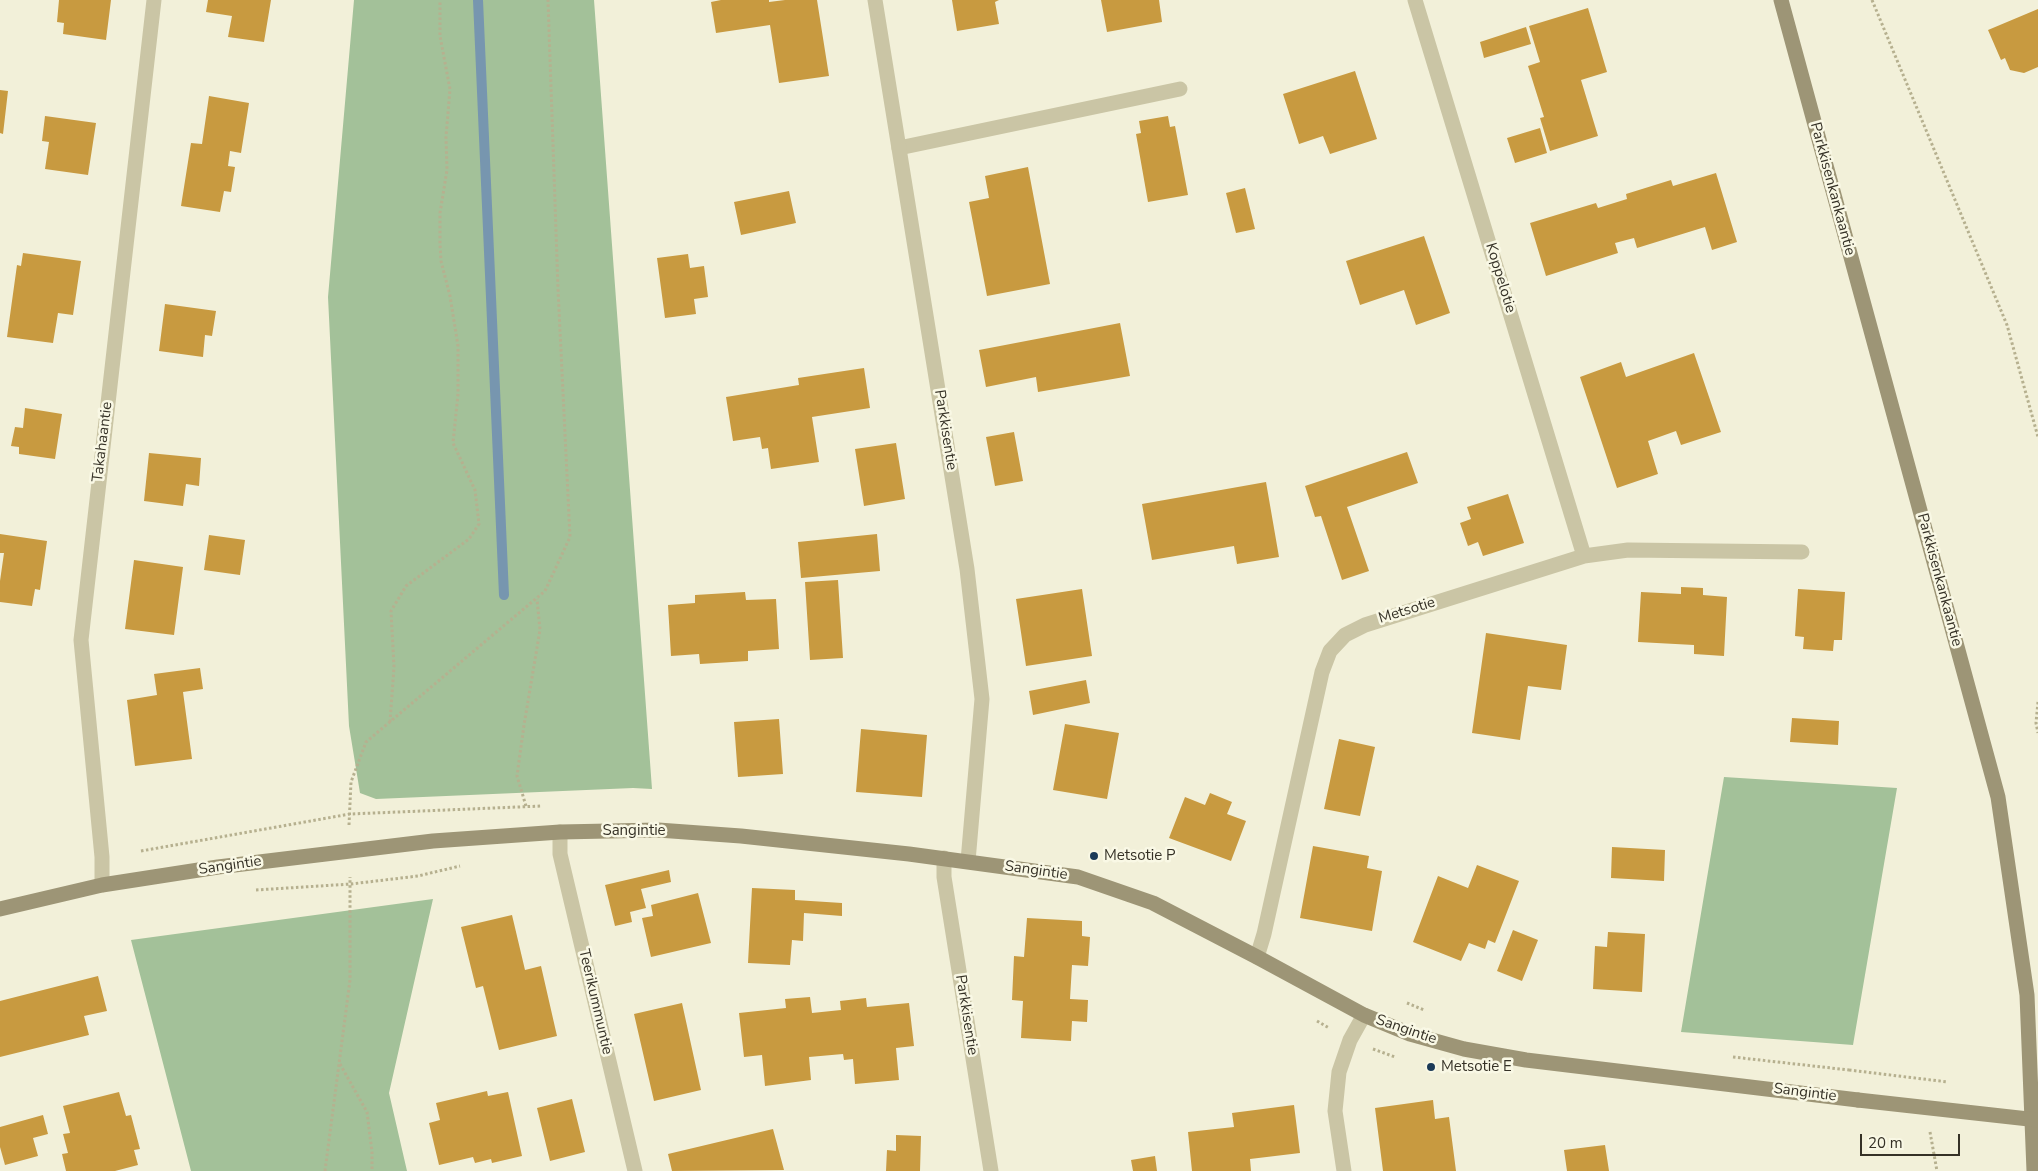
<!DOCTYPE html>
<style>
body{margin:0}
#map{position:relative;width:2038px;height:1171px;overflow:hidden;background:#f2f0d9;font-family:"Nunito Sans",sans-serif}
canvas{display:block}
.scale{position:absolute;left:1860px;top:1134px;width:100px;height:22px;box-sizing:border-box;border:2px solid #353126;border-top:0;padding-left:6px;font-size:15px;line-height:18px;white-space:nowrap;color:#353126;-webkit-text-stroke:4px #f9f8e5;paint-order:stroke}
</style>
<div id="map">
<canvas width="2038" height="1171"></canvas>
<div class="scale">20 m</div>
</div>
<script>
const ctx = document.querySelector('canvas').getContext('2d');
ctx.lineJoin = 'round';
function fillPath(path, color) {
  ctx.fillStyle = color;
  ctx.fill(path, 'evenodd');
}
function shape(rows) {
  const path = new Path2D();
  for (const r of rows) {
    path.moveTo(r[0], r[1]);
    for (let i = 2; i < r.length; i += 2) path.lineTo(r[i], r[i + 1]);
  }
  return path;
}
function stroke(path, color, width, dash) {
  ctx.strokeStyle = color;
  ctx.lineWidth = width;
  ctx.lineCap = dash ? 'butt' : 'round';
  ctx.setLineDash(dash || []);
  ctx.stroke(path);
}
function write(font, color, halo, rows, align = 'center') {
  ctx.font = font + ' "Nunito Sans",sans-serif';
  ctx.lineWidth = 5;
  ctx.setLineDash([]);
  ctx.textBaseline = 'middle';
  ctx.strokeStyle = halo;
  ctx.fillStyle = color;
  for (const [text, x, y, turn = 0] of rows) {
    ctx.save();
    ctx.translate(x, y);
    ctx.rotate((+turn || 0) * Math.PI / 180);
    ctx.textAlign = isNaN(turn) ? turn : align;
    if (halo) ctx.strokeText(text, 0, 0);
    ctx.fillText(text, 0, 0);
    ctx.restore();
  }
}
const green = shape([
 [354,0,594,0,652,789,633,788,376,799,360,793,349,726,328,297],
 [1724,777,1897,788,1853,1045,1681,1032],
 [433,899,389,1093,407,1171,191,1171,131,940]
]);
const stream = shape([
 [478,0,504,595]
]);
const building = shape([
 [59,0,111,0,106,40,63,34,64,23,57,22],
 [208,0,271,0,264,42,228,37,232,16,206,12],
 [721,0,769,0,769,2,785,0,817,0,829,76,779,83,770,25,716,33,711,2],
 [952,0,999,0,995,2,999,24,957,31],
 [1101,0,1159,0,1162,22,1107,32],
 [1588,8,1607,72,1581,80,1598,136,1550,151,1540,118,1544,117,1528,66,1540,62,1529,26],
 [2038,9,2038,67,2024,73,2010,70,2005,58,2001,60,1988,30],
 [1526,27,1531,44,1484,58,1480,42],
 [1355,71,1377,139,1330,154,1323,136,1299,144,1283,94],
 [0,90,8,91,3,134,0,133],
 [209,96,249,103,241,153,230,151,228,166,235,167,231,192,224,191,220,212,181,206,191,143,202,144],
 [45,116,96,123,88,175,45,169,49,142,42,141],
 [1168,116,1170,127,1175,126,1188,195,1148,202,1136,134,1141,133,1139,121],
 [1540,128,1547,153,1515,163,1507,138],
 [1028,167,1050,284,987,296,969,202,989,198,985,176],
 [1716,173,1737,242,1712,250,1705,227,1637,248,1634,238,1615,243,1618,253,1546,276,1530,223,1596,203,1598,208,1627,199,1626,194,1671,180,1673,186],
 [1245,188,1255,229,1236,233,1226,193],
 [789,191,796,223,741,235,734,202],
 [1424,236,1450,313,1416,325,1404,290,1360,305,1346,261],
 [23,253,81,261,73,315,58,313,53,343,7,337,17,265,21,266],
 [688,254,690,268,704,266,708,297,694,299,696,314,665,318,657,258],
 [165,304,216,311,212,336,205,335,203,357,159,351],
 [1120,323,1130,376,1038,392,1036,377,986,387,979,350],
 [1694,353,1721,432,1681,445,1676,431,1648,441,1658,474,1617,488,1580,377,1621,362,1626,377],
 [864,368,870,408,812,417,819,462,771,469,768,448,762,449,760,437,733,441,726,397,799,385,798,378],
 [25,408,62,414,55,459,19,454,19,447,11,446,15,427,23,428],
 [1014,432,1023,481,995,486,986,437],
 [896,443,905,499,864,506,855,449],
 [1407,452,1418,483,1347,507,1369,571,1342,580,1321,516,1315,517,1305,486],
 [149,453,201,458,199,486,186,484,183,506,144,501],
 [1266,482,1279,557,1237,564,1234,546,1152,560,1142,504],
 [1508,494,1524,543,1483,556,1478,542,1468,546,1460,523,1471,519,1467,507],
 [0,534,47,541,40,590,35,589,32,606,0,602,0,581,4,553,0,553],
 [877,534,880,571,801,578,798,542],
 [209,535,245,540,240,575,204,570],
 [134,560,183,567,174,635,125,629],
 [838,580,843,658,810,660,805,582],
 [1681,587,1703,588,1703,595,1727,597,1724,656,1694,654,1694,645,1638,642,1641,592,1681,594],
 [1082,589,1092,656,1026,666,1016,599],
 [1798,589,1845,592,1842,640,1834,640,1833,651,1803,649,1804,637,1795,636],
 [745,592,746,600,776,599,779,649,748,651,748,661,700,664,699,654,671,656,668,605,695,603,695,595],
 [1486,633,1567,645,1561,690,1528,686,1520,740,1472,733],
 [200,668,203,689,183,692,192,759,135,766,127,700,157,695,154,674],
 [1086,680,1090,703,1033,715,1029,691],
 [1792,718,1839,721,1838,745,1790,742],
 [779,719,783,774,738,777,734,722],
 [1065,724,1119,733,1107,799,1053,790],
 [861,729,927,735,922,797,856,792],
 [1339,739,1375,747,1360,816,1324,809],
 [1210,793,1232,802,1227,814,1246,821,1231,861,1169,838,1185,797,1205,805],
 [1313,846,1369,856,1367,868,1382,871,1372,931,1300,918],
 [1612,847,1665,850,1664,881,1611,878],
 [1477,865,1519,881,1495,943,1488,940,1485,949,1469,943,1461,961,1413,942,1438,876,1468,888],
 [669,870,671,882,641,889,646,908,630,912,632,922,615,926,605,885],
 [752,888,795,890,795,900,842,903,842,916,804,913,803,941,792,940,790,965,748,963],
 [698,893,711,943,651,957,642,918,653,916,651,905],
 [512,915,525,970,541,966,557,1036,499,1050,483,986,476,988,461,927],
 [1027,918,1082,921,1082,936,1090,937,1088,966,1072,965,1070,999,1088,1000,1087,1022,1072,1021,1071,1041,1021,1038,1023,1001,1012,1000,1014,956,1024,957],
 [1513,930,1538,940,1522,981,1497,971],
 [1608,932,1645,934,1642,992,1593,989,1595,946,1607,947],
 [98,976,107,1011,84,1016,89,1035,0,1057,0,1001],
 [810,997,812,1013,841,1010,840,1001,866,998,867,1007,909,1003,914,1046,896,1048,899,1080,855,1084,853,1059,844,1060,843,1054,809,1057,811,1080,765,1086,762,1055,744,1057,739,1013,786,1008,785,999],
 [682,1003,701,1090,654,1101,634,1014],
 [487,1091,488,1096,508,1092,522,1156,492,1163,491,1159,475,1163,473,1157,439,1165,429,1123,440,1120,436,1103],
 [119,1092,126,1116,131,1115,140,1149,134,1150,138,1165,115,1171,66,1171,62,1154,68,1153,63,1134,70,1133,63,1106],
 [572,1099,585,1152,550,1161,537,1108],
 [1433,1100,1435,1119,1449,1117,1456,1171,1383,1171,1375,1108],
 [1294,1105,1300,1153,1250,1159,1251,1171,1192,1171,1188,1132,1234,1127,1232,1113],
 [43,1115,48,1134,33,1138,38,1156,5,1165,0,1147,0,1127],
 [773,1129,784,1170,672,1171,668,1154],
 [896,1135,921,1136,920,1171,886,1171,887,1150,896,1151],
 [1605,1145,1609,1171,1567,1171,1564,1150],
 [1155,1156,1157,1171,1133,1171,1131,1160]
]);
const path = shape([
 [1872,0,2007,325,2038,437],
 [2038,702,2036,723,2038,733],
 [390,722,394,667,391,611,406,586,469,539,479,524,475,490,453,443,458,394,458,346,450,296,441,261,440,244,440,213,447,170,446,137,450,89,440,36,440,0],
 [526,806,517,776,524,725,540,630,537,599],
 [349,825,351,782,366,742,545,591,570,537,558,289,548,0],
 [141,851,350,814,542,806],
 [256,890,351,884,418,876,460,866],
 [1407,1003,1424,1010],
 [1317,1021,1329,1028],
 [1373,1049,1395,1057],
 [1733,1057,1849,1070],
 [340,1064,367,1112,372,1152,372,1171],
 [1930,1132,1937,1171],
 [325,1171,350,980,350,877]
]);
const lane = shape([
 [899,148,1180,89]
]);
const street = shape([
 [875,0,967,569,982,699,968,861],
 [1415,0,1584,556],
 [560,832,560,854,635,1171],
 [944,858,944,877,991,1171],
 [102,885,102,857,81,640,154,0],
 [1257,957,1264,934,1322,672,1330,651,1345,635,1365,625,1584,556,1628,550,1802,552],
 [1344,1171,1335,1111,1339,1072,1350,1040,1364,1015]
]);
const secondary = shape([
 [1781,0,1998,797,2027,995,2034,1171],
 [0,909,102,885,218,867,433,841,560,832,658,830,741,836,909,854,1078,877,1153,903,1257,957,1364,1015,1410,1034,1464,1049,1526,1060,1858,1100]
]);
const pathBridge = shape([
 [1849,1070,1948,1082]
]);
const secondaryBridge = shape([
 [1858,1100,2038,1120]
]);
const markers = [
 [1094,856,5,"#1b3a57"],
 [1431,1067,5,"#1b3a57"]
];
const streetNames = [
 ["Parkkisenkankaantie",1832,189,75],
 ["Koppelotie",1500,278,73],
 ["Parkkisentie",945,430,81],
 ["Takahaantie",103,442,-83],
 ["Parkkisenkankaantie",1939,580,75],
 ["Metsotie",1407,611,-17],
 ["Sangintie",634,831],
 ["Sangintie",230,866,-8],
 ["Sangintie",1036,871,8],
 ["Teerikummuntie",595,1002,77],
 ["Parkkisentie",966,1015,81],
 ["Sangintie",1406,1030,19],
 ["Sangintie",1805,1093,7]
];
const poiNames = [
 ["Metsotie P",1104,856],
 ["Metsotie E",1441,1067]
];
fillPath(green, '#a3c199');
stroke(stream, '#7796af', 10);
fillPath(building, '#c89a40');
stroke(path, '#b6b08f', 3, [2.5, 2.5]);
stroke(lane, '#cac5a5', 15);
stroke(street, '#cac5a5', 15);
stroke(secondary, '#9d9576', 15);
stroke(pathBridge, '#b6b08f', 3, [2.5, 2.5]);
stroke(secondaryBridge, '#9d9576', 15);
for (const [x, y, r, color] of markers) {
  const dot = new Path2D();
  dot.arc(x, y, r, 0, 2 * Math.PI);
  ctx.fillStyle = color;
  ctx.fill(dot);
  stroke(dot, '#f9f8e5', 2);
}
write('15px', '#353126', '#f9f8e5', streetNames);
write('15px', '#353126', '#f9f8e5', poiNames, 'left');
</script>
